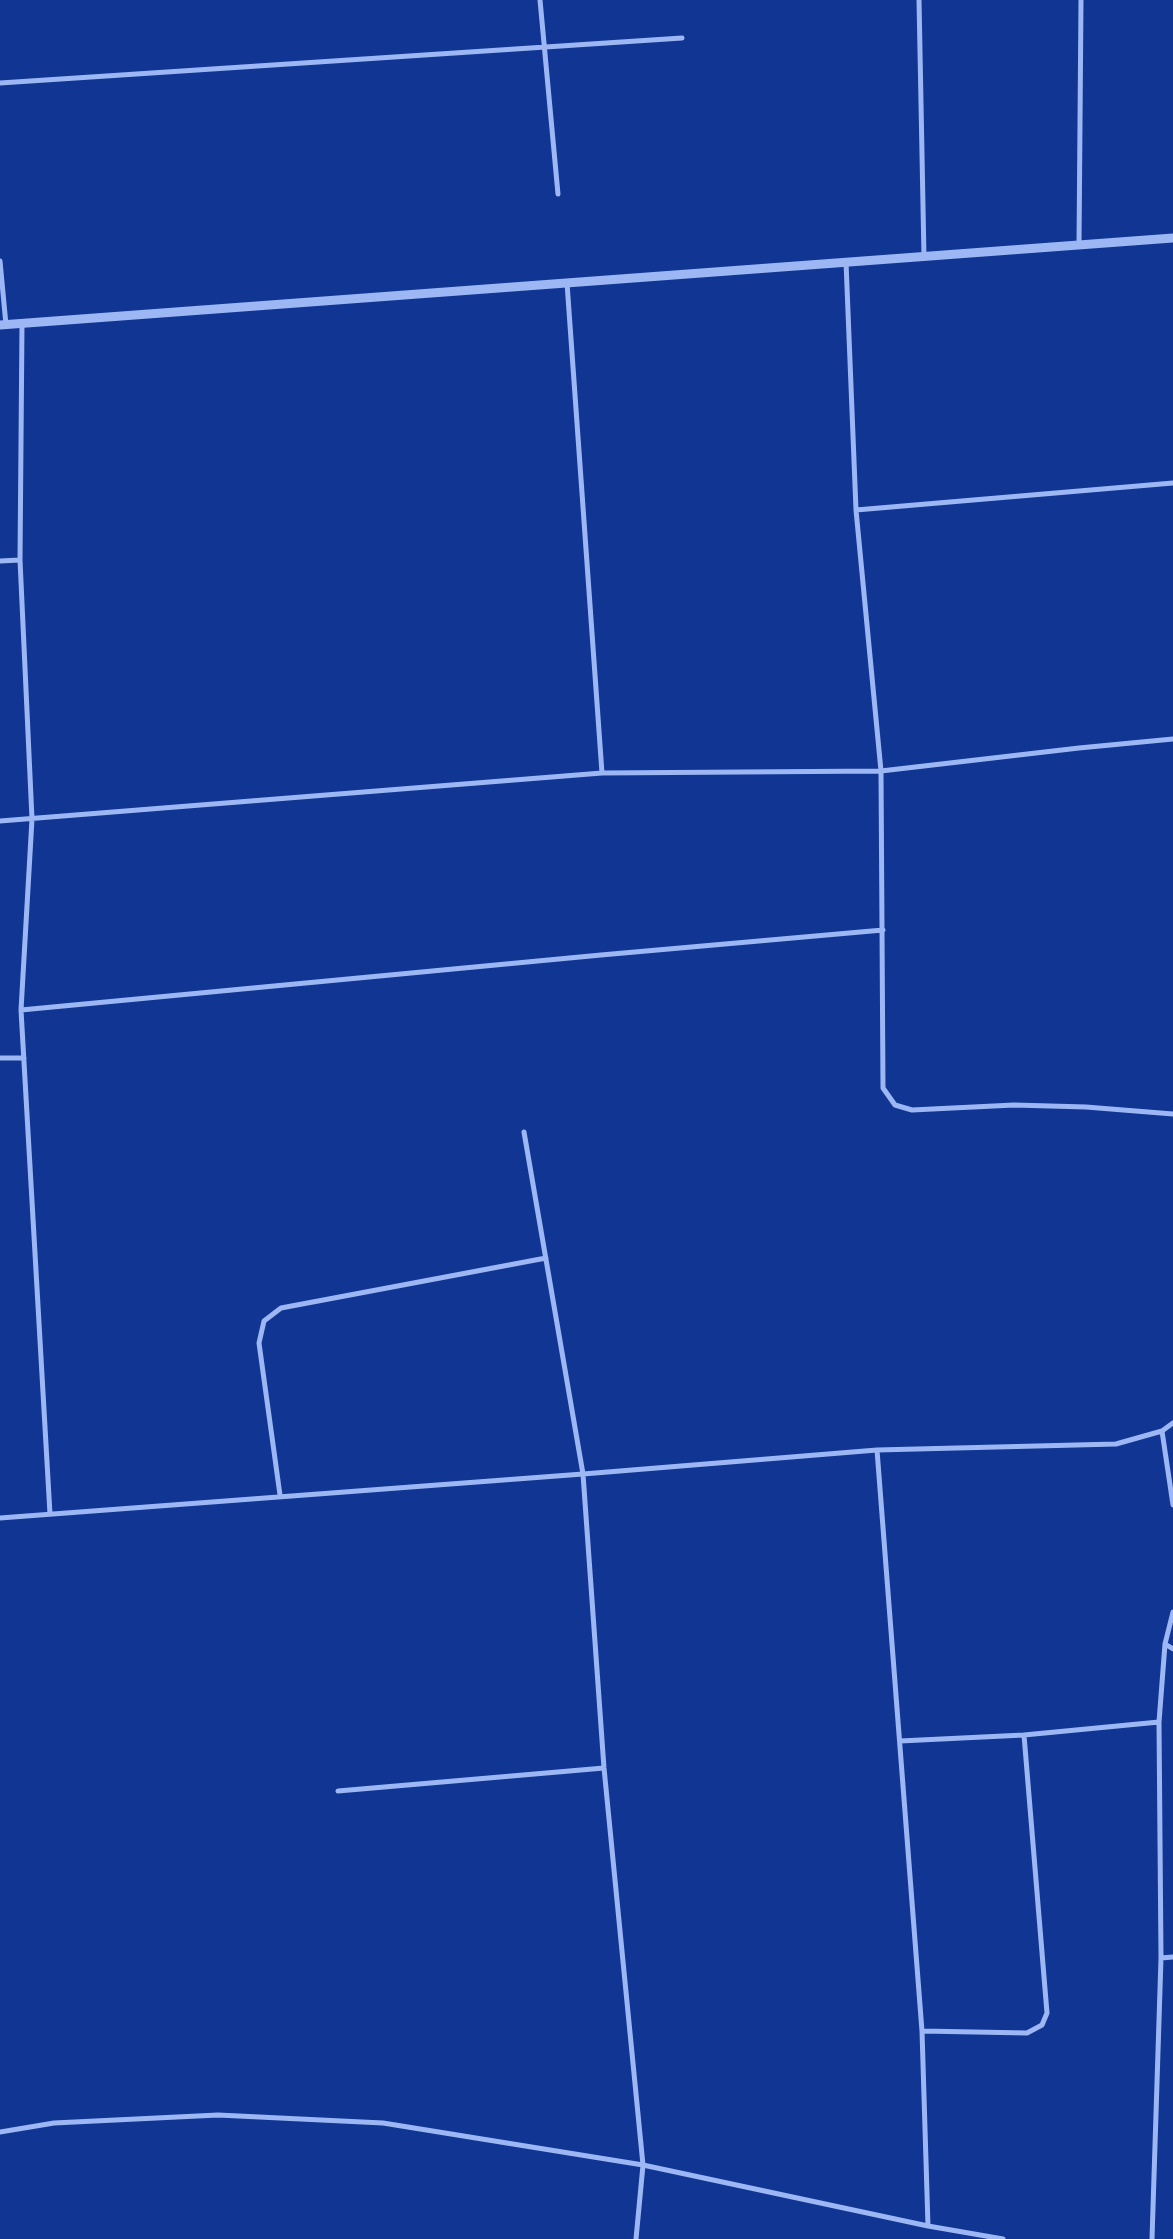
<!DOCTYPE html>
<style>
body{margin:0}
canvas{display:block;background:#103593}
</style>
<canvas width="1173" height="2239"></canvas>
<script>
const ctx = document.querySelector('canvas').getContext('2d');
ctx.lineJoin = 'round';
function shape(rows) {
  const path = new Path2D();
  for (const r of rows) {
    path.moveTo(r[0], r[1]);
    for (let i = 2; i < r.length; i += 2) path.lineTo(r[i], r[i + 1]);
  }
  return path;
}
function stroke(path, color, width, dash) {
  ctx.strokeStyle = color;
  ctx.lineWidth = width;
  ctx.lineCap = dash ? 'butt' : 'round';
  ctx.setLineDash(dash || []);
  ctx.stroke(path);
}
const minor = shape([
 [540,0,558,194],
 [919,0,924,257],
 [0,83,682,38],
 [1079,245,1081,0],
 [0,261,6,325],
 [846,262,856,510,881,771,883,1088,895,1105,912,1110,1014,1105,1086,1107,1173,1114],
 [567,283,602,773],
 [22,324,20,560,32,819,21,1010,50,1514],
 [856,510,1173,483],
 [0,561,20,560],
 [0,821,602,773,881,771,1079,748,1173,739],
 [21,1010,601,955,883,930],
 [0,1058,24,1058],
 [1162,1431,1173,1423],
 [877,1450,1116,1444,1162,1431,1173,1505],
 [280,1495,259,1343,264,1321,281,1308,546,1258],
 [0,1518,583,1474,524,1132],
 [1165,1644,1173,1649],
 [1024,1735,1159,1722],
 [900,1741,1024,1735,1047,2013,1042,2025,1027,2033,922,2031],
 [338,1791,604,1768],
 [1161,1958,1173,1957],
 [0,2132,54,2123,218,2115,383,2123,643,2165,928,2226],
 [636,2239,643,2165,604,1768,583,1474,877,1450,922,2031,928,2226,1003,2239],
 [1152,2239,1161,1958,1159,1722,1165,1644,1173,1612]
]);
const tertiary = shape([
 [0,325,1173,238]
]);
stroke(minor, '#9cb7f4', 5);
stroke(tertiary, '#9cb7f4', 9);
</script>
